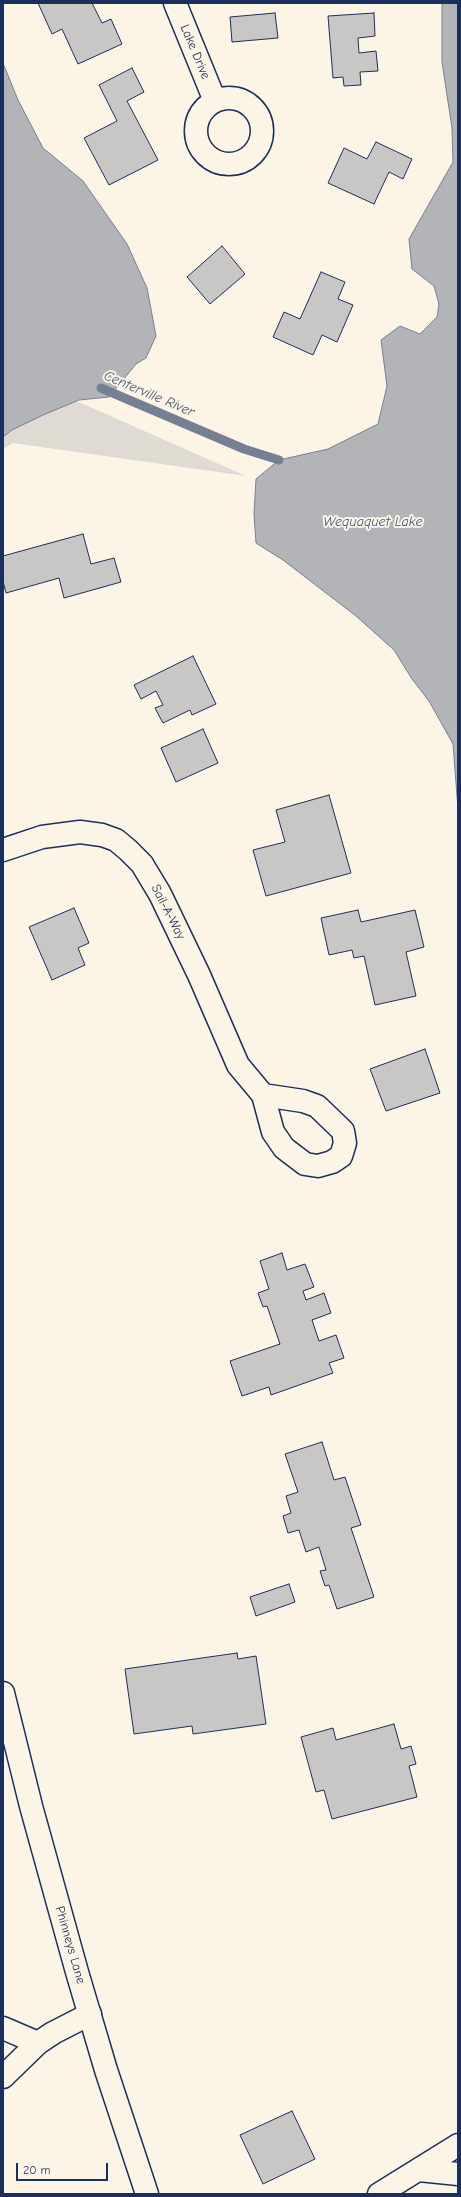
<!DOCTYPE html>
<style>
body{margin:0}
#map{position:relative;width:461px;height:2197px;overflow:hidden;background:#fcf5e5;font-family:"Comic Neue",sans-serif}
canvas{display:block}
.frame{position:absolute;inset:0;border:4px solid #1b2f5e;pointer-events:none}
.scale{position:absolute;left:16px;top:2163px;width:92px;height:18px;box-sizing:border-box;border:2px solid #1b2f5e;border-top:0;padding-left:5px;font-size:12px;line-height:14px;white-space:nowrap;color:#1b2f5e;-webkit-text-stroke:3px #fcf5e5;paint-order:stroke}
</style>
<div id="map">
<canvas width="461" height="2197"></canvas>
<div class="frame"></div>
<div class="scale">20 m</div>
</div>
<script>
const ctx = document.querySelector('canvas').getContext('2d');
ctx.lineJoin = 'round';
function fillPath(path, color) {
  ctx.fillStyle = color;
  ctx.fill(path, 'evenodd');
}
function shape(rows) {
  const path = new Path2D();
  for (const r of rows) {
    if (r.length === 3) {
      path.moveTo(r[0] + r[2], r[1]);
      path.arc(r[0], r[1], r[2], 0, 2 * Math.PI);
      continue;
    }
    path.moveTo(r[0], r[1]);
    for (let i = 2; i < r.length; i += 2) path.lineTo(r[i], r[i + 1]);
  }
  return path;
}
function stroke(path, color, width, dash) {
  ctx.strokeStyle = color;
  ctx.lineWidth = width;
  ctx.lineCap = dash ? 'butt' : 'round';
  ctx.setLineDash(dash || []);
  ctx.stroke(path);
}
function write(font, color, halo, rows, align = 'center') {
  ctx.font = font + ' "Comic Neue",sans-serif';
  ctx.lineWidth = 4;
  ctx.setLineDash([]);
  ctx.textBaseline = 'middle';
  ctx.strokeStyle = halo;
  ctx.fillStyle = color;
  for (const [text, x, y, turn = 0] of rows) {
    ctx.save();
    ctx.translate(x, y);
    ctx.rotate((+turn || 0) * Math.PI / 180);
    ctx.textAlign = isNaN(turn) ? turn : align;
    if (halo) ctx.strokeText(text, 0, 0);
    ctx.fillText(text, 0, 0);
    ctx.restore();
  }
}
const green = shape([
 [40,391,81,403,246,476,13,443,3,449,3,405]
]);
const water = shape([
 [442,3,458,3,458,809,453,744,429,701,412,679,394,650,356,616,283,560,256,543,254,514,256,479,279,460,328,449,378,424,387,386,381,340,400,326,420,334,437,317,439,304,434,286,412,269,409,239,453,162,452,128,442,62,442,3],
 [3,63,18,100,43,148,83,181,127,244,147,288,156,336,146,358,136,364,109,397,79,400,43,415,12,430,3,437,3,63]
]);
const stream = shape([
 [101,388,244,449,279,460]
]);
const building = shape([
 [38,3,92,3,102,23,111,19,122,44,78,64,62,29,52,34,38,3],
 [275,13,278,38,232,42,230,17,275,13],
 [374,13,375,36,358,38,359,53,376,51,378,71,360,72,361,85,344,86,343,77,333,78,328,16,374,13],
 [132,68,144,92,127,101,158,160,109,185,84,138,117,121,99,85,132,68],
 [376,142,412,159,403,179,389,172,374,204,328,183,344,148,367,159,376,142],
 [222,246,245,274,210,304,187,277,222,246],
 [321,272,345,282,338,299,353,305,337,342,322,335,313,355,273,337,284,312,300,319,321,272],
 [83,534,91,564,114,558,121,582,64,598,59,578,6,593,3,581,3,556,83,534],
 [193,656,216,704,192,715,190,710,163,723,155,708,163,705,156,691,141,699,134,685,193,656],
 [203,729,218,763,176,782,161,748,203,729],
 [329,795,351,873,266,896,253,850,285,842,276,810,329,795],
 [74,908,89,943,78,948,85,965,52,980,29,927,74,908],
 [358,910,361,922,415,910,424,947,406,952,416,996,375,1005,364,956,354,958,352,950,329,955,321,918,358,910],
 [425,1049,440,1093,386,1111,370,1069,425,1049],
 [282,1253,287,1270,305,1264,314,1287,303,1291,306,1300,324,1293,331,1313,312,1320,319,1341,336,1335,344,1358,329,1363,333,1373,271,1395,269,1387,242,1396,230,1361,280,1344,267,1306,263,1307,258,1293,269,1289,260,1261,282,1253],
 [322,1442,334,1480,345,1477,361,1525,351,1528,374,1597,337,1609,329,1585,325,1586,320,1571,326,1570,319,1547,306,1552,299,1530,288,1533,283,1516,291,1513,286,1496,298,1492,285,1454,322,1442],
 [289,1584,295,1602,256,1616,250,1597,289,1584],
 [237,1653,238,1659,256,1656,266,1724,193,1734,192,1726,134,1734,125,1669,237,1653],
 [394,1724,401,1749,411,1746,416,1764,409,1766,417,1797,332,1819,324,1790,316,1792,301,1737,333,1728,336,1740,394,1724],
 [292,2111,315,2159,263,2184,240,2135,292,2111]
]);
const minor = shape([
 [175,3,215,101],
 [229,131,33],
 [3,850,42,837,80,832,102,835,116,840,128,850,142,864,160,894,199,975,238,1065,263,1095,273,1132,284,1148,305,1164,318,1166,332,1162,341,1156,345,1143,343,1131,317,1106,303,1101,263,1095],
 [3,2028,38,2043],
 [3,2077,38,2043,53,2033,90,2014],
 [419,2170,458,2174],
 [379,2194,458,2145]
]);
const secondary = shape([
 [3,1693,31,1806,77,1972,106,2070,147,2194]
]);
const streetNames = [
 ["Lake Drive",195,52,67],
 ["Sail-A-Way",168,912,63],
 ["Phinneys Lane",70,1945,74]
];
const waterNames = [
 ["Centerville River",149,394,23],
 ["Wequaquet Lake",373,522]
];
fillPath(green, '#dfdbd4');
fillPath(water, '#b2b4b8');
stroke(water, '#767f94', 1);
stroke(stream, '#767f94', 9);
fillPath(building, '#c8c7c6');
stroke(building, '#1b2f5e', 1);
stroke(minor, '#1b2f5e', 25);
stroke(secondary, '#1b2f5e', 25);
stroke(minor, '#fcf5e5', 22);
stroke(secondary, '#fcf5e5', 22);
write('13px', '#1b2f5e', '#fcf5e5', streetNames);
write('italic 14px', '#485779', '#fcf5e5', waterNames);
</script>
